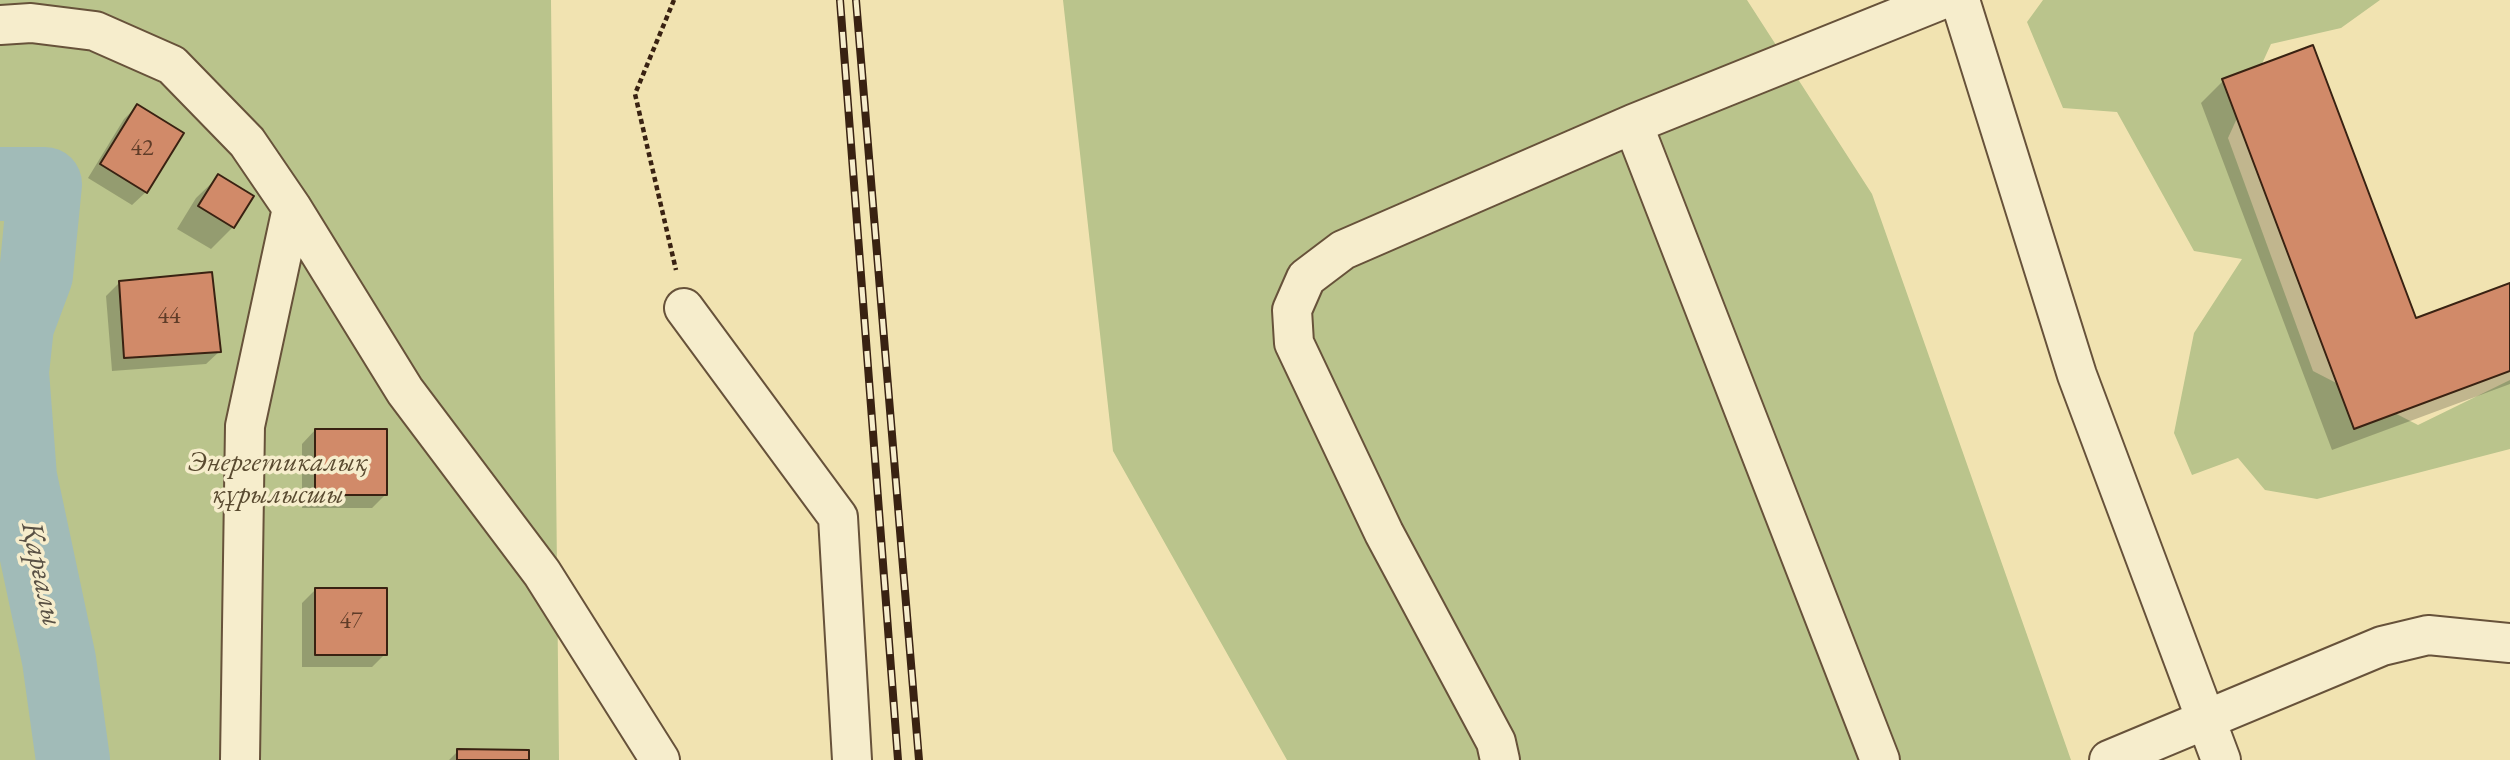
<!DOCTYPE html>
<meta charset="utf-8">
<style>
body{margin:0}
canvas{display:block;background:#f1e3b1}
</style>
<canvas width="2510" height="760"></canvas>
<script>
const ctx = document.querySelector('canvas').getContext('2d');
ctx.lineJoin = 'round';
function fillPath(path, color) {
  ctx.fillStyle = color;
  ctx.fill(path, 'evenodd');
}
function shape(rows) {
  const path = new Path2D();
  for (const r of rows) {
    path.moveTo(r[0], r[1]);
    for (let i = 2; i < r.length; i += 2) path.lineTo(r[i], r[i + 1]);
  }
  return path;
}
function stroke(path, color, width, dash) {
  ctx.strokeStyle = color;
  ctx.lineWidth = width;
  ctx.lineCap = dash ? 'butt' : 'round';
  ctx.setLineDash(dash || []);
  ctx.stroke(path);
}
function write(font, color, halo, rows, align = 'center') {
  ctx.font = font + ' "EB Garamond",serif';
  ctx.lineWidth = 7;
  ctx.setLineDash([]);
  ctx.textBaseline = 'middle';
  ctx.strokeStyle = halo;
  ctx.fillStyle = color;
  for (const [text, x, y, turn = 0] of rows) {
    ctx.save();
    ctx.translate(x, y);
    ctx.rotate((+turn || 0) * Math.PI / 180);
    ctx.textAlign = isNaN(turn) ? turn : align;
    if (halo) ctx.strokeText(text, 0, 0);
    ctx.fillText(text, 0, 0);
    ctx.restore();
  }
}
const green = shape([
 [0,0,551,0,559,760,0,760],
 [1063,0,1747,0,1872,194,2071,760,1287,760,1113,451],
 [2043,0,2380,0,2341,28,2271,44,2228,138,2313,371,2418,425,2510,380,2510,449,2317,499,2265,490,2238,458,2192,475,2174,433,2194,333,2242,259,2194,251,2117,112,2063,108,2027,22]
]);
const shadow = shape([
 [2223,81,2415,320,2510,284,2510,384,2332,450,2201,103],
 [137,106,146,192,132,205,88,178,124,119],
 [219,176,233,227,211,249,177,229,196,198],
 [120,282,220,351,206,364,112,371,106,296],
 [315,430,385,495,372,508,302,508,302,444],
 [315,590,385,654,372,667,302,667,302,603],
 [458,751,527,760,449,760]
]);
const river = shape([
 [0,184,45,184,36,275,17,326,12,372,20,477,59,660,73,760]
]);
const building = shape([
 [2313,45,2416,318,2510,283,2510,371,2354,429,2222,79,2313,45],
 [137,104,184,133,147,193,100,164,137,104],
 [218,174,254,196,234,228,198,206,218,174],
 [212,272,221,352,124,358,119,281,212,272],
 [315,429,387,429,387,495,315,495,315,429],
 [315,588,387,588,387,655,315,655,315,588],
 [457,749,529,750,529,760,457,760,457,749]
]);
const path = shape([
 [674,0,635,94,676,270]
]);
const minor = shape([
 [1960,0,2077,375,2221,760],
 [0,25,31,23,95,31,172,65,247,142,292,208,405,391,542,573,660,760],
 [1633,124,1880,760],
 [684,308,838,517,852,760],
 [240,760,245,426,292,208],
 [1500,760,1496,742,1384,533,1294,343,1292,310,1306,278,1343,250,1633,124,1941,0],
 [2109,760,2382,646,2428,635,2510,643]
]);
const rail = shape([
 [840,0,898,760],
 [856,0,919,760]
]);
const numberNames = [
 ["42",142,148],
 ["44",169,316],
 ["47",351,621]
];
const parkNames = [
 ["Энергетикалық",278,463],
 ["құрылысшы",278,495]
];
const waterNames = [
 ["Қарғалы",41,574,78]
];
fillPath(green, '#bac48c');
fillPath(shadow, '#0003');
stroke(river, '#a1bbb8', 74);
fillPath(building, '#d18a69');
stroke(building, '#392212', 2);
stroke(minor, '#67523a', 42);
stroke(path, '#392212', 4.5, [5, 3.5]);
stroke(minor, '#f6edcc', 38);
stroke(rail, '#392212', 8);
stroke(rail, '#f6edcc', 5, [16]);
write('24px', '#5f3c28', null, numberNames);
write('italic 28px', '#594a30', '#f6edcc', parkNames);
write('italic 30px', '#585044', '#f6edcc', waterNames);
</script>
